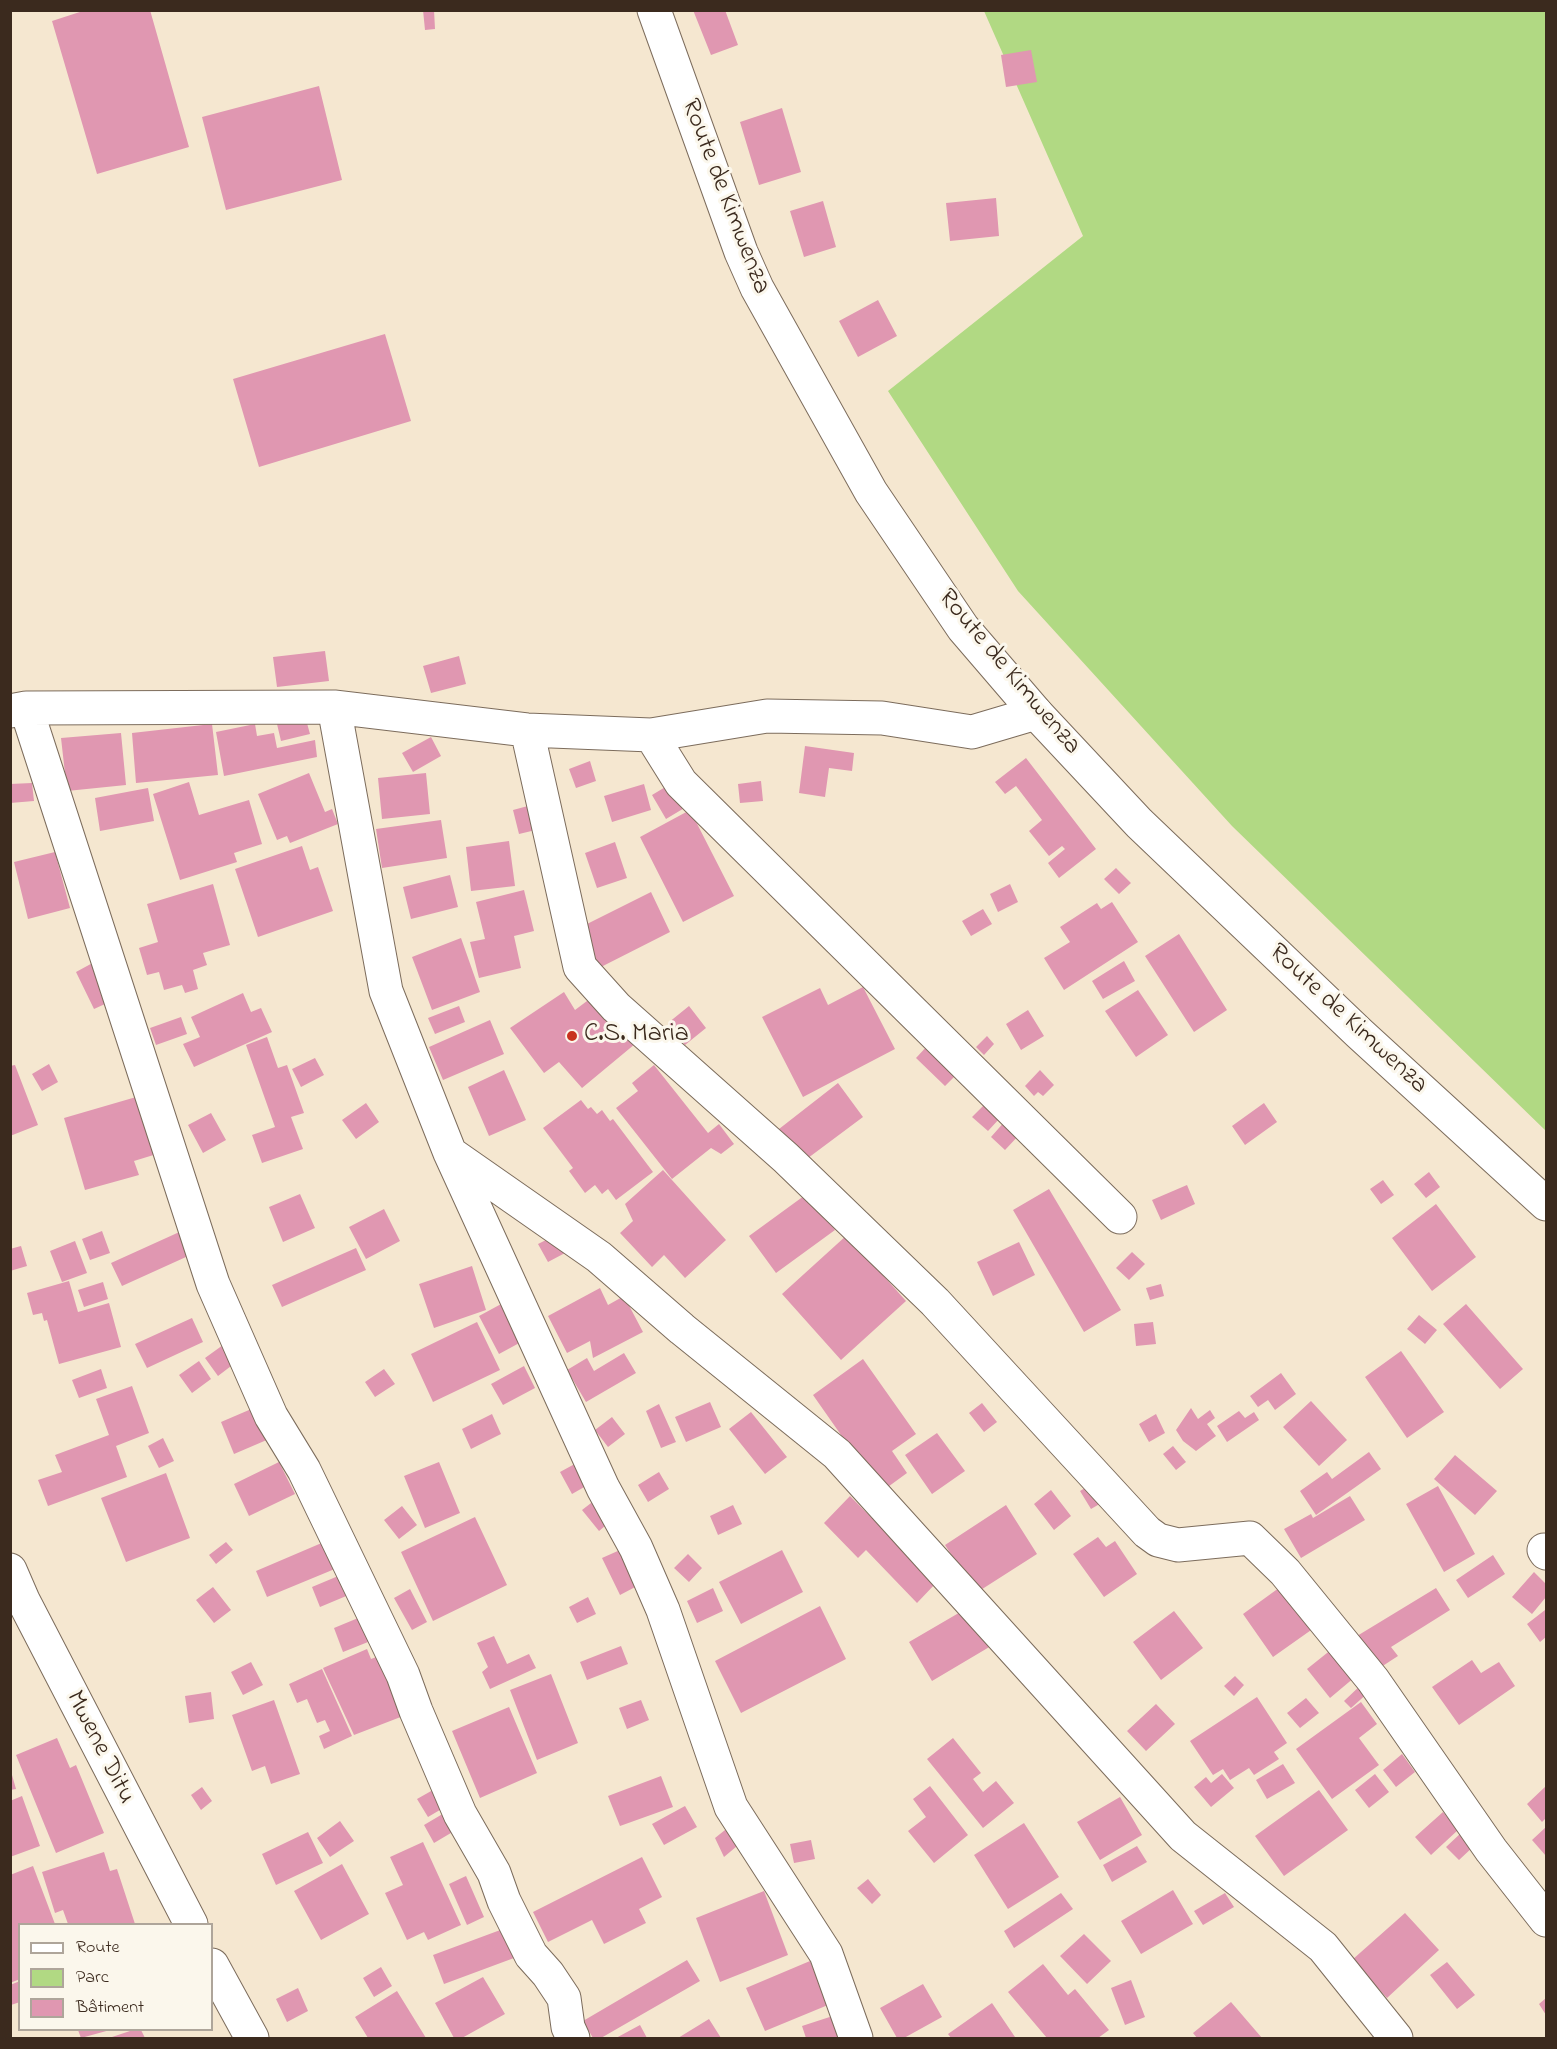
<!DOCTYPE html>
<meta charset="utf-8">
<style>
body{margin:0}
#map{position:relative;width:1557px;height:2049px;overflow:hidden;background:#f5e7d0;font-family:"Indie Flower",sans-serif}
canvas{display:block}
.frame{position:absolute;inset:0;border:12px solid #3b2a1e;pointer-events:none}
.legend{position:absolute;left:18px;top:1923px;width:195px;height:108px;box-sizing:border-box;background:#fbf7ec;border:2px solid #aea59a;margin:0;padding:8px 10px;list-style:none;font-size:18px;color:#3b2a1e}
.legend li{display:flex;align-items:center;gap:12px;height:30px}
.legend b{width:30px;border:2px solid #aea59a}
</style>
<div id="map">
<canvas width="1557" height="2049"></canvas>
<div class="frame"></div>
<ul class="legend">
<li><b style="height:8px;background:#fff"></b>Route</li>
<li><b style="height:16px;background:#b1d983"></b>Parc</li>
<li><b style="height:16px;background:#e097b1"></b>Bâtiment</li>
</ul>
</div>
<script>
const ctx = document.querySelector('canvas').getContext('2d');
ctx.lineJoin = 'round';
function fillPath(path, color) {
  ctx.fillStyle = color;
  ctx.fill(path, 'evenodd');
}
function shape(rows) {
  const path = new Path2D();
  for (const r of rows) {
    path.moveTo(r[0], r[1]);
    for (let i = 2; i < r.length; i += 2) path.lineTo(r[i], r[i + 1]);
  }
  return path;
}
function stroke(path, color, width, dash) {
  ctx.strokeStyle = color;
  ctx.lineWidth = width;
  ctx.lineCap = dash ? 'butt' : 'round';
  ctx.setLineDash(dash || []);
  ctx.stroke(path);
}
function write(font, color, halo, rows, align = 'center') {
  ctx.font = font + ' "Indie Flower",sans-serif';
  ctx.lineWidth = 6;
  ctx.setLineDash([]);
  ctx.textBaseline = 'middle';
  ctx.strokeStyle = halo;
  ctx.fillStyle = color;
  for (const [text, x, y, turn = 0] of rows) {
    ctx.save();
    ctx.translate(x, y);
    ctx.rotate((+turn || 0) * Math.PI / 180);
    ctx.textAlign = isNaN(turn) ? turn : align;
    if (halo) ctx.strokeText(text, 0, 0);
    ctx.fillText(text, 0, 0);
    ctx.restore();
  }
}
const green = shape([
 [984,11,1546,11,1546,1131,1232,826,1018,591,888,391,1083,236]
]);
const building = shape([
 [86,10,150,10,189,147,97,174,52,21],
 [423,10,434,10,435,29,425,30],
 [693,10,725,10,738,45,711,55],
 [1031,50,1037,82,1006,87,1001,55],
 [319,86,342,180,226,210,202,117],
 [782,108,801,172,759,185,740,122],
 [996,198,999,236,950,241,946,203],
 [823,201,836,247,804,257,790,211],
 [878,300,897,336,858,357,839,321],
 [385,334,411,421,259,467,233,379],
 [325,651,329,681,277,687,273,657],
 [459,656,466,684,431,693,423,666],
 [305,716,310,734,281,741,277,724],
 [212,724,218,775,136,783,132,733],
 [255,724,257,736,274,733,277,748,315,740,317,757,224,776,216,732],
 [121,733,126,785,67,791,61,738],
 [431,737,441,756,413,772,402,753],
 [805,746,854,753,852,771,829,768,825,797,799,793],
 [1026,758,1096,849,1059,878,1048,863,1065,849,1062,846,1049,856,1029,831,1042,820,1016,786,1005,794,995,782],
 [590,761,596,781,576,788,569,769],
 [309,773,325,812,332,809,338,824,290,843,287,836,277,840,258,794],
 [426,773,430,814,382,819,378,778],
 [761,781,763,801,740,803,738,784],
 [189,782,199,815,249,800,262,844,234,853,237,862,180,880,153,794],
 [32,783,34,801,10,803,10,784],
 [672,783,686,807,666,819,652,795],
 [644,784,651,810,612,822,604,796],
 [148,788,154,821,100,831,95,798],
 [539,803,544,828,519,834,513,810],
 [690,810,734,896,683,922,640,837],
 [441,820,447,858,382,868,376,829],
 [509,841,515,886,471,891,466,847],
 [615,842,627,878,597,888,585,853],
 [302,846,310,870,318,867,333,911,258,937,235,869],
 [55,852,70,908,28,919,14,862],
 [1116,868,1131,883,1119,894,1104,879],
 [450,875,458,907,411,919,403,887],
 [213,884,230,945,203,953,207,965,193,970,198,989,185,993,182,985,164,990,159,972,147,975,139,948,158,942,147,904],
 [1010,884,1018,902,998,912,990,894],
 [524,890,534,931,514,936,521,968,479,978,470,942,485,939,476,902],
 [651,892,670,932,597,969,577,929],
 [1112,902,1138,942,1064,990,1044,958,1070,942,1060,927,1097,903,1101,909],
 [983,909,992,924,971,936,962,921],
 [1179,934,1227,1010,1194,1032,1145,956],
 [461,938,480,992,432,1010,412,957],
 [98,960,116,999,94,1009,76,972],
 [1124,961,1135,981,1103,999,1092,981],
 [863,987,895,1049,803,1097,762,1017,820,988,828,1005],
 [1138,990,1168,1035,1136,1057,1105,1011],
 [564,992,575,1010,591,998,635,1044,582,1088,559,1062,544,1073,510,1028],
 [243,993,251,1012,261,1008,272,1032,194,1067,183,1044,200,1037,191,1017],
 [459,1006,465,1022,435,1034,428,1018],
 [689,1006,706,1028,685,1045,668,1023],
 [1028,1010,1044,1036,1021,1050,1006,1024],
 [181,1017,187,1034,156,1045,150,1028],
 [490,1020,504,1054,443,1080,429,1047],
 [987,1036,994,1044,984,1055,976,1047],
 [267,1037,278,1068,287,1065,304,1113,291,1117,303,1149,262,1163,252,1135,275,1127,246,1045],
 [929,1044,959,1072,945,1086,916,1058],
 [315,1058,324,1075,301,1087,292,1069],
 [49,1064,58,1082,42,1091,32,1074],
 [15,1065,38,1125,10,1136,10,1066],
 [654,1065,708,1133,719,1124,734,1144,721,1154,711,1148,672,1179,616,1108,638,1091,632,1083],
 [504,1070,526,1120,489,1136,468,1087],
 [1040,1070,1054,1085,1043,1096,1038,1092,1034,1096,1025,1086],
 [838,1083,863,1117,804,1161,779,1129],
 [143,1095,160,1153,134,1161,139,1175,85,1190,64,1118],
 [581,1100,588,1109,591,1107,597,1114,602,1110,610,1121,613,1119,653,1172,616,1200,608,1189,602,1194,595,1185,585,1193,569,1171,573,1168,543,1128],
 [366,1103,379,1122,356,1139,342,1120],
 [1264,1103,1277,1122,1245,1145,1232,1126],
 [985,1104,1000,1118,988,1131,972,1117],
 [211,1113,226,1140,203,1153,188,1125],
 [1006,1120,1020,1134,1005,1150,991,1137],
 [663,1170,726,1240,685,1278,664,1255,652,1267,620,1233,633,1221,625,1204],
 [1429,1172,1440,1187,1426,1198,1414,1184],
 [1383,1180,1394,1195,1381,1204,1370,1189],
 [1187,1185,1195,1204,1161,1220,1152,1200],
 [1049,1189,1121,1310,1084,1332,1013,1210],
 [808,1193,835,1230,776,1273,749,1236],
 [300,1194,315,1228,283,1242,269,1207],
 [1436,1204,1476,1257,1432,1291,1392,1238],
 [384,1209,400,1241,366,1259,349,1227],
 [186,1229,197,1252,122,1286,111,1263],
 [102,1231,110,1253,90,1260,82,1239],
 [556,1235,565,1253,548,1262,538,1244],
 [847,1235,906,1301,841,1360,782,1294],
 [75,1241,87,1273,62,1282,50,1251],
 [1019,1242,1035,1275,993,1296,977,1262],
 [21,1246,27,1266,10,1271,10,1249],
 [356,1248,366,1270,282,1307,272,1285],
 [1132,1252,1145,1264,1129,1280,1116,1268],
 [472,1266,486,1310,434,1328,419,1284],
 [69,1281,78,1312,109,1303,121,1347,59,1364,47,1320,44,1321,42,1313,33,1315,27,1293],
 [103,1282,108,1299,84,1307,78,1290],
 [1161,1284,1164,1296,1150,1300,1146,1288],
 [600,1288,608,1305,624,1296,643,1332,593,1358,590,1341,567,1353,548,1316],
 [503,1303,523,1341,499,1354,479,1316],
 [1466,1304,1523,1369,1500,1389,1443,1324],
 [1419,1315,1437,1330,1425,1344,1407,1329],
 [192,1318,203,1342,147,1368,135,1344],
 [477,1322,500,1370,433,1402,411,1354],
 [1153,1322,1156,1344,1136,1346,1134,1324],
 [223,1345,235,1363,218,1376,205,1358],
 [1401,1351,1444,1412,1407,1438,1365,1377],
 [624,1353,636,1373,586,1402,567,1370,587,1358,594,1371],
 [863,1359,916,1434,892,1451,907,1473,881,1492,813,1395],
 [199,1361,211,1379,192,1393,179,1375],
 [524,1366,535,1388,503,1405,491,1384],
 [101,1369,107,1388,79,1398,72,1380],
 [384,1369,395,1384,375,1397,365,1382],
 [1281,1373,1296,1394,1275,1410,1268,1400,1258,1407,1250,1396],
 [132,1386,149,1433,116,1446,127,1477,48,1506,38,1480,62,1472,55,1455,109,1435,96,1399],
 [1311,1401,1347,1440,1319,1466,1283,1427],
 [710,1402,721,1427,686,1442,675,1417],
 [982,1403,997,1422,984,1432,969,1413],
 [659,1404,676,1442,661,1448,646,1411],
 [256,1407,269,1439,234,1454,221,1422],
 [1191,1408,1198,1419,1210,1410,1215,1418,1207,1424,1216,1436,1196,1451,1183,1441,1176,1430],
 [1239,1411,1245,1418,1254,1412,1259,1420,1227,1442,1217,1426],
 [751,1412,787,1457,765,1474,729,1429],
 [492,1414,501,1434,471,1449,462,1429],
 [1156,1414,1165,1433,1149,1442,1139,1424],
 [612,1417,625,1434,608,1447,595,1430],
 [937,1433,965,1471,932,1494,905,1455],
 [163,1438,174,1461,159,1468,148,1446],
 [1173,1446,1186,1462,1176,1470,1163,1454],
 [1369,1452,1381,1469,1316,1515,1300,1491,1327,1472,1332,1479],
 [1455,1455,1497,1491,1475,1515,1434,1479],
 [582,1460,593,1482,572,1494,560,1472],
 [279,1462,295,1494,249,1516,234,1484],
 [439,1462,460,1513,425,1528,404,1476],
 [659,1472,669,1489,648,1502,638,1485],
 [166,1473,190,1538,126,1562,101,1498],
 [1097,1481,1108,1499,1091,1509,1080,1491],
 [1438,1486,1475,1554,1444,1572,1406,1504],
 [1051,1490,1071,1516,1054,1530,1034,1504],
 [850,1496,936,1583,917,1603,866,1550,858,1558,824,1523],
 [1350,1496,1365,1520,1301,1558,1284,1529,1311,1514,1313,1518],
 [595,1500,611,1521,599,1531,582,1510],
 [733,1505,742,1524,718,1535,710,1516],
 [1006,1505,1037,1554,976,1593,945,1545],
 [402,1506,417,1525,399,1539,384,1520],
 [475,1517,507,1585,433,1621,401,1552],
 [1098,1537,1106,1547,1115,1541,1137,1574,1104,1597,1073,1554],
 [331,1539,342,1566,267,1597,256,1571],
 [226,1542,233,1550,216,1564,209,1555],
 [620,1550,639,1585,620,1595,602,1558],
 [782,1550,803,1592,741,1624,719,1582],
 [688,1554,702,1568,689,1582,674,1568],
 [1493,1555,1505,1574,1468,1598,1456,1580],
 [1534,1572,1546,1584,1546,1597,1532,1614,1512,1597],
 [343,1574,351,1594,320,1607,312,1587],
 [1283,1585,1314,1628,1273,1657,1243,1614],
 [213,1587,231,1610,214,1623,196,1600],
 [713,1588,723,1611,697,1623,687,1601],
 [1436,1588,1450,1610,1391,1647,1398,1656,1378,1669,1357,1636],
 [410,1589,427,1622,412,1630,394,1598],
 [588,1597,596,1614,577,1623,569,1607],
 [820,1606,846,1659,741,1713,715,1661],
 [969,1607,991,1646,932,1681,909,1642],
 [1545,1610,1546,1637,1540,1642,1527,1624],
 [1174,1611,1203,1648,1161,1680,1133,1642],
 [363,1616,373,1640,343,1652,334,1628],
 [494,1636,507,1664,529,1654,536,1668,490,1689,482,1672,488,1667,477,1643],
 [621,1646,628,1664,587,1680,580,1662],
 [367,1649,371,1659,387,1653,411,1713,354,1735,323,1668],
 [1332,1649,1355,1677,1330,1698,1307,1669],
 [1472,1660,1481,1673,1499,1662,1515,1686,1459,1725,1432,1687],
 [251,1662,263,1685,243,1695,231,1672],
 [322,1669,352,1736,324,1749,319,1736,330,1731,325,1720,317,1723,307,1699,297,1703,289,1684],
 [551,1674,578,1743,537,1760,510,1690],
 [1235,1676,1244,1685,1234,1696,1224,1686],
 [1362,1684,1369,1692,1351,1708,1344,1701],
 [211,1692,214,1719,189,1723,185,1696],
 [1257,1697,1287,1743,1274,1752,1279,1759,1254,1775,1249,1768,1230,1780,1223,1769,1213,1775,1190,1741],
 [1306,1698,1319,1713,1300,1728,1287,1713],
 [274,1700,300,1774,271,1784,265,1766,252,1771,232,1715],
 [641,1700,649,1720,627,1729,619,1708],
 [1361,1702,1377,1724,1359,1738,1379,1765,1332,1799,1296,1749],
 [1156,1704,1175,1724,1146,1751,1127,1731],
 [509,1707,537,1773,480,1798,452,1731],
 [57,1738,70,1768,76,1765,104,1833,56,1853,16,1755],
 [953,1738,981,1773,973,1779,983,1792,996,1781,1014,1803,983,1828,927,1759],
 [1402,1754,1415,1772,1396,1787,1383,1770],
 [1283,1764,1295,1783,1267,1799,1256,1780],
 [10,1768,16,1789,10,1790],
 [1222,1774,1234,1788,1211,1807,1194,1787,1206,1777,1211,1783],
 [1375,1774,1389,1792,1369,1808,1355,1790],
 [661,1776,673,1807,620,1826,608,1796],
 [440,1786,450,1804,428,1817,417,1799],
 [930,1786,968,1835,934,1863,908,1831,926,1817,913,1799],
 [1546,1786,1546,1818,1542,1822,1527,1804],
 [202,1787,212,1801,201,1810,191,1795],
 [1319,1790,1348,1830,1284,1876,1255,1836],
 [22,1796,40,1846,10,1857,10,1801],
 [1120,1797,1142,1835,1100,1860,1077,1822],
 [685,1806,697,1827,664,1845,652,1824],
 [451,1809,461,1827,434,1843,424,1825],
 [1443,1812,1458,1830,1431,1855,1415,1837],
 [340,1821,354,1841,330,1857,317,1838],
 [1024,1823,1059,1877,1008,1909,974,1855],
 [730,1826,743,1841,724,1857,715,1838],
 [1546,1827,1546,1856,1532,1840],
 [308,1832,323,1863,276,1885,262,1854],
 [1461,1833,1474,1846,1459,1860,1446,1847],
 [811,1840,815,1859,794,1863,790,1844],
 [423,1842,461,1925,428,1940,424,1932,407,1940,385,1893,403,1885,390,1857],
 [1137,1846,1147,1862,1112,1882,1103,1865],
 [104,1852,110,1871,117,1869,135,1924,68,1924,63,1910,55,1913,42,1872],
 [642,1857,662,1897,639,1909,646,1923,604,1944,592,1920,548,1942,533,1912],
 [342,1864,369,1914,321,1940,294,1891],
 [33,1866,55,1924,20,1924,20,1979,10,1983,10,1875],
 [466,1876,484,1917,467,1925,449,1884],
 [868,1879,881,1895,872,1904,857,1888],
 [1173,1890,1193,1924,1141,1954,1121,1921],
 [764,1891,788,1955,720,1982,696,1918],
 [1061,1893,1073,1909,1014,1948,1004,1931],
 [1225,1893,1234,1907,1203,1925,1194,1911],
 [1405,1913,1439,1950,1387,1998,1352,1960],
 [503,1929,514,1958,444,1984,433,1955],
 [1084,1934,1111,1961,1087,1984,1060,1956],
 [687,1960,700,1981,601,2038,593,2038,583,2021],
 [810,1961,828,2005,765,2031,746,1988],
 [1447,1962,1475,1995,1457,2009,1430,1975],
 [1043,1964,1068,1995,1075,1989,1109,2030,1098,2038,1047,2038,1008,1992],
 [381,1967,392,1986,374,1997,363,1978],
 [483,1977,505,2014,462,2038,454,2038,435,2003],
 [1131,1980,1145,2017,1125,2025,1111,1988],
 [20,1981,20,2002,11,2005,10,1985],
 [923,1984,942,2017,904,2038,897,2038,880,2008],
 [298,1988,308,2011,287,2022,276,1999],
 [397,1991,426,2038,368,2038,355,2017],
 [1546,1998,1546,2015,1539,2004],
 [1231,2002,1262,2038,1197,2038,1193,2033],
 [992,2003,1015,2037,951,2038,948,2034],
 [842,2013,850,2038,806,2038,802,2026],
 [709,2019,721,2038,678,2038],
 [640,2025,647,2038,616,2038],
 [78,2030,110,2030,81,2038],
 [133,2030,141,2030,145,2038,109,2038]
]);
const minor = shape([
 [334,707,386,991,450,1153,603,1488,636,1548,663,1610,731,1807,826,1954,856,2038],
 [26,708,213,1284,271,1416,304,1470,403,1675,416,1711,460,1814,494,1873,504,1901,531,1955,548,1974,564,1998,568,2027,573,2038],
 [10,711,26,708,334,707,527,730,651,735,767,716,882,718,972,732,1036,713],
 [527,730,580,967,616,1007,786,1158,935,1302,1147,1532,1158,1540,1178,1545,1250,1538,1285,1572,1373,1680,1491,1850,1546,1920],
 [651,735,681,783,1120,1217],
 [450,1153,599,1257,682,1329,837,1454,1183,1836,1323,1947,1396,2038],
 [1544,1550,1546,1553],
 [10,1570,23,1600,191,1924],
 [212,1965,252,2038]
]);
const tertiary = shape([
 [654,10,741,252,757,288,871,492,963,628,1036,713,1139,823,1359,1033,1546,1204]
]);
const markers = [
 [572,1036,6,"#c8321e"]
];
const streetNames = [
 ["Route de Kimwenza",724,197,69],
 ["Route de Kimwenza",1008,673,50],
 ["Route de Kimwenza",1347,1020,43],
 ["Mwene Ditu",99,1748,63]
];
const poiNames = [
 ["C.S. Maria",584,1036]
];
fillPath(green, '#b1d983');
fillPath(building, '#e097b1');
stroke(minor, '#7c6c5c', 35);
stroke(tertiary, '#7c6c5c', 35);
stroke(minor, '#fff', 33);
stroke(tertiary, '#fff', 33);
for (const [x, y, r, color] of markers) {
  const dot = new Path2D();
  dot.arc(x, y, r, 0, 2 * Math.PI);
  ctx.fillStyle = color;
  ctx.fill(dot);
  stroke(dot, '#fbf7ec', 2);
}
write('26px', '#3b2a1e', '#fbf7ec', streetNames);
write('26px', '#3b2a1e', '#fbf7ec', poiNames, 'left');
</script>
